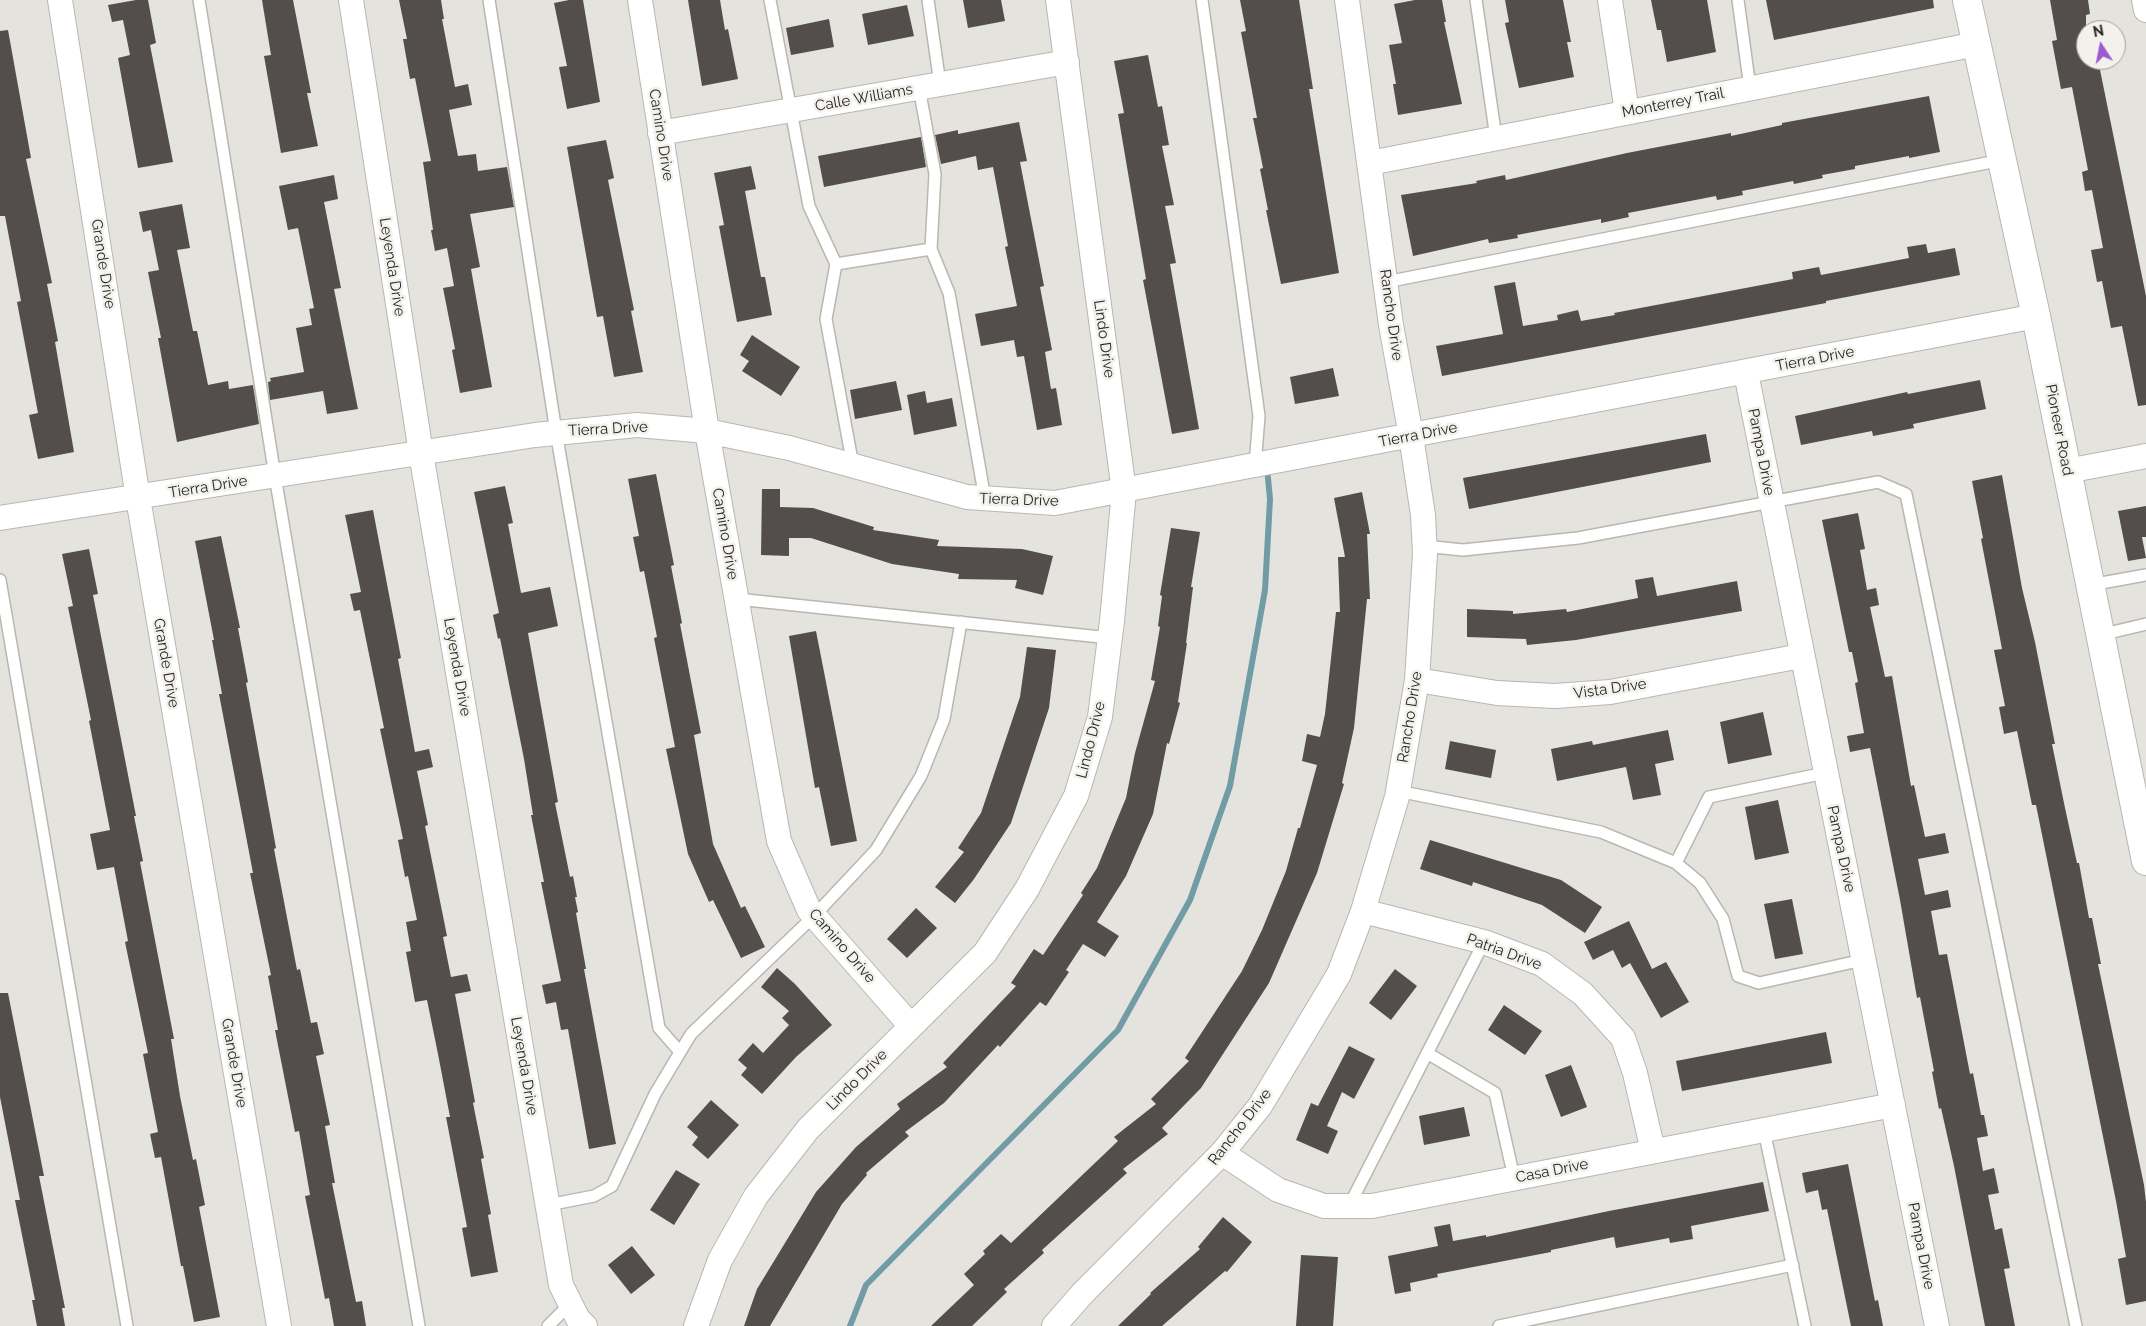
<!DOCTYPE html>
<style>
body{margin:0}
#map{position:relative;width:2146px;height:1326px;overflow:hidden;background:#e5e3dd;font-family:Raleway,sans-serif}
canvas{display:block}
.north{position:absolute;left:2076px;top:20px;width:50px;height:50px;box-sizing:border-box;background:#f2f1eb;border:1px solid #a09f9b;border-radius:50%;rotate:349deg;font-size:14px;font-weight:700;line-height:20px;text-align:center;color:#262523}
.north::after{content:'';display:block;margin:auto;width:18px;height:22px;background:#9b5ad0;clip-path:polygon(50% 0,100% 100%,50% 72%,0 100%)}
</style>
<div id="map">
<canvas width="2146" height="1326"></canvas>
<div class="north">N</div>
</div>
<script>
const ctx = document.querySelector('canvas').getContext('2d');
ctx.lineJoin = 'round';
function shape(rows) {
  const path = new Path2D();
  for (const r of rows) {
    path.moveTo(r[0], r[1]);
    for (let i = 2; i < r.length; i += 2) path.lineTo(r[i], r[i + 1]);
  }
  return path;
}
function stroke(path, color, width, dash) {
  ctx.strokeStyle = color;
  ctx.lineWidth = width;
  ctx.lineCap = dash ? 'butt' : 'round';
  ctx.setLineDash(dash || []);
  ctx.stroke(path);
}
function fillPath(path, color) {
  ctx.fillStyle = color;
  ctx.fill(path, 'evenodd');
}
function write(font, color, halo, rows, align = 'center') {
  ctx.font = font + ' Raleway,sans-serif';
  ctx.lineWidth = 5;
  ctx.setLineDash([]);
  ctx.textBaseline = 'middle';
  ctx.strokeStyle = halo;
  ctx.fillStyle = color;
  for (const [text, x, y, turn = 0] of rows) {
    ctx.save();
    ctx.translate(x, y);
    ctx.rotate((+turn || 0) * Math.PI / 180);
    ctx.textAlign = isNaN(turn) ? turn : align;
    if (halo) ctx.strokeText(text, 0, 0);
    ctx.fillText(text, 0, 0);
    ctx.restore();
  }
}
const stream = shape([
 [850,1326,866,1285,1118,1030,1190,900,1230,786,1265,590,1270,499,1267,468]
]);
const building = shape([
 [136,0,148,0,156,43,150,45,173,162,138,168,118,58,130,55,123,20,112,22,108,5],
 [262,0,293,0,311,93,307,93,318,146,281,153,264,56,271,55],
 [399,0,441,0,444,19,442,19,455,87,468,84,472,105,449,110,458,156,476,154,478,171,507,167,514,207,470,214,480,267,471,269,492,387,460,393,452,350,455,349,443,288,454,286,447,248,435,251,431,230,433,230,423,162,431,161,415,78,410,79,403,39,407,39],
 [569,0,583,0,600,102,567,109,559,67,567,66,554,3],
 [688,0,720,0,725,30,728,29,738,79,702,86],
 [963,0,1001,0,1005,21,968,28],
 [1240,0,1299,0,1313,89,1309,89,1339,273,1281,284,1266,210,1268,210,1260,169,1263,168,1253,118,1257,118,1241,32,1246,31],
 [1415,0,1442,0,1446,22,1444,22,1462,104,1398,115,1393,84,1396,84,1389,45,1402,43,1394,4],
 [1505,0,1563,0,1571,42,1567,42,1574,77,1519,88,1505,23,1509,22],
 [1651,0,1707,0,1716,52,1667,62,1661,30,1657,30],
 [1766,0,1933,0,1934,8,1774,40],
 [2050,0,2088,0,2090,14,2086,15,2086,60,2098,60,2146,296,2146,405,2138,406,2122,326,2111,328,2102,281,2097,282,2091,250,2103,248,2092,190,2085,191,2082,172,2088,170,2072,87,2061,89,2052,41,2057,40],
 [907,5,914,36,868,45,862,14],
 [829,19,834,47,791,55,786,28],
 [8,30,31,158,26,159,52,283,47,284,58,341,55,342,74,452,38,459,29,415,38,413,17,302,21,301,5,216,0,216,0,31],
 [1148,55,1158,107,1162,106,1169,145,1162,146,1174,205,1165,206,1176,263,1170,264,1199,429,1172,434,1143,280,1146,279,1118,114,1124,113,1114,61],
 [1929,96,1940,152,1909,158,1909,156,1855,166,1855,169,1822,175,1823,178,1794,184,1793,181,1742,191,1743,195,1717,200,1716,196,1628,213,1629,217,1601,223,1601,219,1517,235,1518,238,1489,243,1488,239,1413,256,1401,195,1477,183,1476,181,1505,175,1506,180,1627,153,1731,133,1731,136,1782,125,1782,123],
 [1019,122,1027,161,1020,162,1044,286,1040,287,1052,350,1045,352,1051,389,1056,388,1062,425,1037,430,1024,356,1017,357,1014,340,981,346,975,314,1017,306,1005,247,1008,246,993,167,978,170,976,156,941,164,935,135,958,130,958,134],
 [921,137,926,167,824,187,818,156],
 [606,140,614,178,608,180,634,310,631,311,643,372,614,377,603,316,597,317,567,147],
 [751,166,756,189,745,191,761,277,765,277,772,315,737,322,719,226,724,225,714,173],
 [334,175,338,199,324,202,341,288,334,289,358,409,327,414,323,391,270,400,268,382,271,381,270,378,304,372,296,328,312,325,309,309,314,308,298,228,288,230,279,186],
 [182,204,190,248,177,250,193,331,197,331,208,385,228,381,229,389,253,385,259,424,177,442,158,338,161,338,148,272,159,270,151,230,143,232,139,212],
 [1926,244,1928,253,1955,248,1960,275,1826,301,1826,303,1442,376,1436,346,1503,334,1494,286,1515,282,1523,326,1558,320,1557,315,1578,310,1581,321,1615,315,1614,313,1793,279,1792,272,1819,267,1821,275,1909,258,1907,247],
 [752,335,800,367,781,396,742,371,749,361,740,355],
 [1333,368,1339,396,1295,404,1290,377],
 [1980,380,1986,409,1913,424,1914,428,1873,436,1872,431,1801,445,1795,416,1907,392,1908,394],
 [896,381,902,410,855,419,850,390],
 [925,391,927,403,952,398,957,426,914,435,907,395],
 [1706,434,1711,462,1469,509,1463,478],
 [656,474,674,565,671,566,682,623,680,624,701,733,694,735,713,844,741,908,745,906,765,947,741,958,713,900,709,902,688,854,666,749,675,747,654,638,657,637,644,571,640,572,633,537,639,536,628,479],
 [2002,475,2022,588,2035,642,2055,744,2052,744,2065,808,2077,863,2079,863,2089,918,2092,918,2101,964,2098,964,2144,1185,2146,1202,2146,1301,2126,1305,2118,1259,2126,1257,2116,1201,2036,805,2032,805,2017,731,2004,734,1999,707,2005,706,1994,650,2002,649,1981,539,1983,538,1972,481],
 [505,486,513,523,508,524,521,593,550,587,558,626,528,633,558,802,555,803,570,877,573,876,577,897,575,897,578,912,576,913,586,969,584,969,616,1144,589,1149,568,1029,561,1030,556,1002,546,1004,542,985,561,981,541,882,544,882,531,815,533,815,524,759,500,638,498,639,493,615,499,613,474,492],
 [762,489,780,489,780,507,813,508,874,527,873,530,939,540,937,546,1022,549,1053,556,1043,595,1015,588,1017,580,958,579,959,574,892,564,811,538,789,538,789,556,761,555],
 [1362,492,1370,534,1367,534,1370,599,1367,599,1354,728,1342,783,1344,784,1317,873,1269,983,1201,1088,1162,1128,1168,1134,1123,1169,1127,1173,1042,1250,1044,1253,1004,1289,1007,1292,972,1326,931,1326,974,1285,964,1274,985,1254,983,1251,1001,1234,1011,1243,1118,1141,1114,1137,1156,1104,1151,1099,1189,1061,1185,1058,1242,971,1262,930,1286,871,1298,828,1300,828,1317,765,1302,761,1307,734,1320,737,1325,714,1336,612,1340,612,1338,557,1345,557,1334,498],
 [2146,506,2146,537,2142,537,2146,558,2128,561,2118,511],
 [373,510,401,658,398,659,415,752,429,749,433,767,417,771,428,825,425,826,447,936,443,937,451,977,467,974,471,991,455,994,475,1102,473,1103,484,1158,481,1159,491,1214,488,1215,498,1272,471,1277,462,1228,467,1227,446,1117,450,1117,438,1054,427,1000,415,1002,406,952,411,951,406,922,417,920,408,876,405,877,398,840,403,839,380,729,384,728,360,610,354,611,350,594,361,592,345,515],
 [1858,513,1865,549,1860,550,1867,590,1876,588,1879,605,1870,607,1885,677,1892,676,1911,786,1914,785,1925,837,1945,833,1949,853,1918,859,1925,895,1948,890,1951,907,1931,911,1939,955,1947,954,1970,1074,1973,1073,1981,1115,1984,1115,1988,1136,1977,1138,1983,1171,1994,1168,1999,1193,1988,1195,1995,1230,2002,1228,2010,1268,2004,1269,2015,1326,1985,1326,1954,1166,1941,1108,1939,1109,1932,1072,1934,1071,1920,997,1917,998,1900,900,1870,748,1850,752,1847,736,1864,733,1855,683,1858,682,1852,652,1849,652,1822,520],
 [1171,528,1200,532,1191,587,1193,587,1186,643,1187,643,1178,702,1180,703,1169,744,1167,743,1153,814,1126,876,1097,922,1119,936,1105,957,1083,944,1066,970,1069,972,1046,1006,1040,1002,1000,1047,998,1045,944,1103,905,1132,909,1136,866,1173,867,1175,842,1204,770,1326,744,1326,757,1289,816,1192,856,1147,900,1109,897,1104,947,1067,943,1063,1016,986,1011,983,1034,949,1043,955,1083,895,1081,893,1097,868,1126,798,1135,753,1155,681,1151,680,1160,627,1158,626,1162,596,1160,595],
 [221,536,240,628,238,628,248,682,246,683,276,848,274,849,297,970,300,969,311,1023,317,1022,324,1054,316,1056,330,1125,325,1126,335,1183,332,1183,356,1302,362,1301,366,1326,334,1326,329,1298,325,1299,305,1196,310,1195,299,1131,295,1132,275,1030,278,1030,268,976,271,975,250,873,253,873,219,694,222,694,212,640,214,640,195,541],
 [89,549,98,594,93,595,136,816,134,816,143,861,140,862,174,1039,171,1039,180,1096,193,1160,196,1159,205,1205,199,1207,220,1317,194,1322,183,1266,181,1266,161,1157,155,1158,150,1134,158,1132,143,1054,148,1053,125,942,128,941,114,867,97,870,90,834,110,830,89,721,91,720,68,607,73,606,62,554],
 [1653,577,1657,596,1737,581,1742,611,1576,640,1527,645,1526,639,1467,637,1467,609,1513,611,1513,614,1566,609,1567,612,1638,598,1635,580],
 [816,631,857,841,831,846,819,787,815,788,789,636],
 [1027,647,1056,650,1049,708,1011,823,974,879,955,903,935,887,964,852,958,848,981,813,1020,697],
 [1763,712,1772,755,1728,764,1720,722],
 [1668,730,1674,760,1655,764,1661,795,1633,800,1626,767,1557,781,1551,749,1592,741,1593,745],
 [1450,741,1496,750,1491,778,1445,769],
 [1778,800,1789,853,1755,860,1745,807],
 [1430,840,1561,880,1602,907,1585,933,1542,905,1473,882,1472,886,1420,869],
 [1792,899,1803,954,1775,959,1764,904],
 [916,908,937,928,907,958,887,939],
 [1629,921,1652,969,1666,962,1689,1002,1661,1018,1630,963,1622,968,1613,950,1593,960,1584,942],
 [777,968,795,984,832,1025,796,1057,762,1094,741,1075,747,1068,738,1060,753,1043,763,1053,789,1025,782,1018,789,1011,761,987],
 [1395,969,1417,986,1391,1020,1369,1003],
 [0,993,8,993,44,1176,39,1176,65,1308,62,1308,65,1326,37,1326,32,1300,35,1300,15,1200,20,1200,0,1097],
 [1504,1005,1542,1031,1525,1055,1488,1030],
 [1826,1032,1832,1063,1682,1091,1676,1061],
 [1349,1046,1375,1059,1354,1099,1342,1092,1327,1126,1338,1131,1328,1154,1296,1140,1311,1103,1318,1106],
 [1571,1065,1587,1107,1561,1117,1545,1075],
 [711,1100,739,1125,708,1159,692,1145,698,1137,687,1127],
 [1464,1107,1470,1136,1424,1145,1419,1116],
 [1848,1164,1875,1301,1878,1300,1883,1326,1851,1326,1827,1209,1822,1210,1818,1190,1806,1193,1802,1173],
 [676,1170,700,1184,674,1225,650,1210],
 [1763,1182,1769,1211,1691,1226,1693,1239,1670,1243,1669,1238,1616,1248,1614,1237,1551,1250,1551,1252,1437,1274,1438,1277,1410,1283,1411,1291,1395,1294,1388,1256,1438,1246,1434,1227,1450,1224,1453,1241,1486,1235,1486,1237,1609,1211],
 [1223,1217,1252,1242,1227,1272,1225,1271,1162,1326,1118,1326,1151,1294,1150,1293,1200,1249,1198,1247],
 [632,1246,655,1275,631,1294,608,1265],
 [1301,1255,1338,1257,1333,1326,1296,1326]
]);
const service = shape([
 [199,0,275,476,419,1326],
 [489,0,556,432,659,1028,680,1052],
 [770,0,809,206,836,264,826,319,853,466],
 [928,0,940,84],
 [1202,0,1259,416,1255,466],
 [1476,0,1496,138],
 [1738,0,1750,88],
 [919,88,935,174,931,249,949,293,985,499],
 [836,264,931,249],
 [1386,282,2002,160],
 [1424,546,1463,550,1578,538,1878,482,1906,494,2076,1326],
 [0,580,127,1326],
 [2090,585,2146,575],
 [737,599,1110,638],
 [2100,635,2146,624],
 [1398,791,1601,832,1676,863,1700,883,1723,919,1738,976,1759,983,1863,960],
 [1676,863,1709,797,1825,773],
 [1427,1053,1495,1093,1514,1178],
 [1764,1130,1805,1326],
 [548,1205,594,1196,612,1186,655,1094,691,1034,814,916,876,850,921,776,944,719,961,622],
 [1349,1206,1484,942],
 [548,1326,570,1304],
 [1499,1326,1793,1265]
]);
const minor = shape([
 [60,0,138,498,279,1326],
 [351,0,421,453,561,1285,578,1319,585,1326],
 [640,0,707,431,779,841,809,910,911,1026],
 [1610,0,1627,112],
 [2144,0,2146,10],
 [660,133,1067,62],
 [1370,163,1977,44],
 [1746,373,1937,1326],
 [2067,471,2146,456],
 [0,518,535,435,637,425,707,431,789,448,967,497,1055,503,2036,316],
 [1417,680,1497,693,1555,696,1610,692,1801,656],
 [1363,911,1484,942,1542,964,1583,994,1623,1038,1635,1073,1653,1151],
 [1222,1153,1278,1190,1324,1206,1372,1206,1893,1105],
 [696,1326,720,1260,756,1196,808,1129,985,953,1027,889,1076,796,1100,717,1112,621,1124,491,1058,0],
 [1054,1326,1082,1294,1222,1153,1260,1106,1339,974,1363,911,1397,797,1417,680,1425,554,1423,515,1411,436,1391,325,1347,0]
]);
const secondary = shape([
 [1967,0,2036,316,2146,861]
]);
const streetNames = [
 ["Calle Williams",864,98,-10],
 ["Monterrey Trail",1673,103,-11],
 ["Camino Drive",661,135,81],
 ["Grande Drive",103,264,81],
 ["Leyenda Drive",392,267,81],
 ["Rancho Drive",1391,315,82],
 ["Lindo Drive",1104,339,82],
 ["Tierra Drive",1815,359,-11],
 ["Tierra Drive",608,429,-3],
 ["Pioneer Road",2059,430,79],
 ["Tierra Drive",1418,435,-11],
 ["Pampa Drive",1761,452,79],
 ["Tierra Drive",208,487,-9],
 ["Tierra Drive",1019,500,2],
 ["Camino Drive",725,534,80],
 ["Grande Drive",166,663,80],
 ["Leyenda Drive",457,667,80],
 ["Vista Drive",1610,689,-8],
 ["Rancho Drive",1410,717,-81],
 ["Lindo Drive",1091,740,-76],
 ["Pampa Drive",1841,849,78],
 ["Camino Drive",842,946,49],
 ["Patria Drive",1504,952,20],
 ["Grande Drive",234,1063,80],
 ["Leyenda Drive",524,1066,80],
 ["Lindo Drive",857,1080,-45],
 ["Rancho Drive",1240,1127,-52],
 ["Casa Drive",1552,1171,-11],
 ["Pampa Drive",1921,1246,79]
];
stroke(stream, '#729ca5', 6);
fillPath(building, '#534d4c');
stroke(service, '#b9b7b2', 14);
stroke(minor, '#b9b7b2', 26);
stroke(secondary, '#b9b7b2', 30);
stroke(service, '#fff', 11);
stroke(minor, '#fff', 24);
stroke(secondary, '#fff', 28);
write('15px', '#262523', '#f2f1eb', streetNames);
</script>
